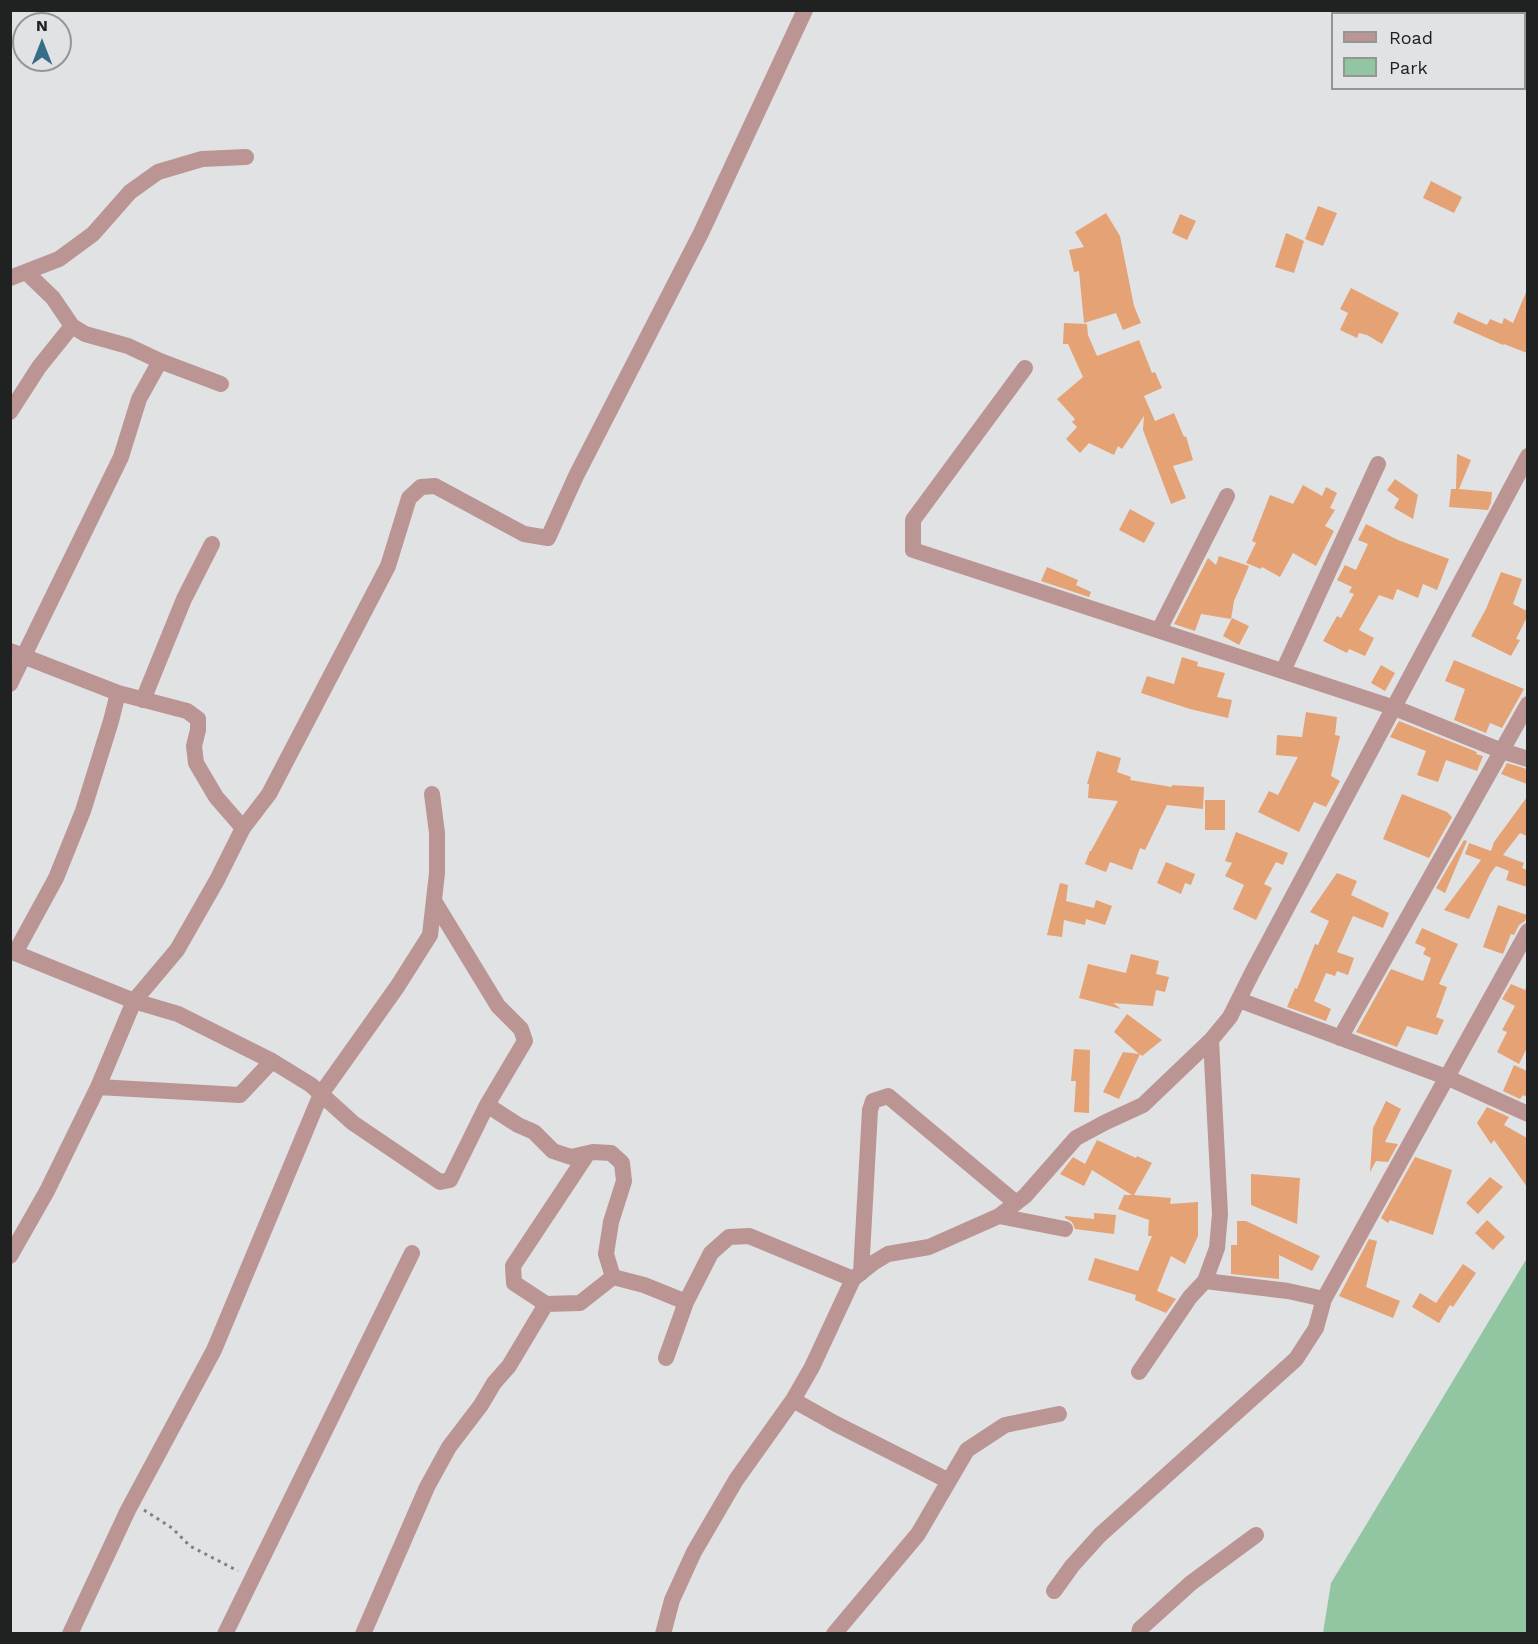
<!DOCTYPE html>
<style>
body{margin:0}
#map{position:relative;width:1538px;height:1644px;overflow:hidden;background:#e1e2e3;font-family:"Work Sans",sans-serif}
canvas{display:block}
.frame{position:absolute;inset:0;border:12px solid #202121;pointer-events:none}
.legend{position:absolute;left:1331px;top:12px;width:195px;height:78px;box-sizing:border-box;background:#e1e2e3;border:2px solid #949595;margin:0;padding:8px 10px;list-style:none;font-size:18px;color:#202121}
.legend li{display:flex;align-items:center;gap:12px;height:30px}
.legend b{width:30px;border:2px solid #949595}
.north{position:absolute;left:12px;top:12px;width:60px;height:60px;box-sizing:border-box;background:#e1e2e3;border:2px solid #949595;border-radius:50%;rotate:0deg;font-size:16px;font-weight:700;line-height:24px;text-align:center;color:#202121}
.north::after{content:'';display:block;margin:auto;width:21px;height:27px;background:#386d89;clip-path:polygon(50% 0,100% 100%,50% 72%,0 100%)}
</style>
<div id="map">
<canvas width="1538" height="1644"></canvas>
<div class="frame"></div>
<ul class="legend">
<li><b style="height:8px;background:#ba9594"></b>Road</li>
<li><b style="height:16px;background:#92c6a2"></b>Park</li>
</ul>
<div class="north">N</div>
</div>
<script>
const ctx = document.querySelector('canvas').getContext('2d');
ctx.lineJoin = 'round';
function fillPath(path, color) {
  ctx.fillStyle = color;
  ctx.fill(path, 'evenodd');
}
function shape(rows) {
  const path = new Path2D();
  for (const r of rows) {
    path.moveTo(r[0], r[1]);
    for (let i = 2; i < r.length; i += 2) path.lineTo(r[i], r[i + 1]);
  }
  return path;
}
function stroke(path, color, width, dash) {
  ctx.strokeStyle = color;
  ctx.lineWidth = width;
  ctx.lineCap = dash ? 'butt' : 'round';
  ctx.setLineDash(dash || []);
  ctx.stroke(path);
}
const green = shape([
 [1527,1258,1527,1633,1323,1633,1331,1583]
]);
const building = shape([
 [1431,181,1462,197,1454,213,1423,198],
 [1318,206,1337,213,1323,246,1305,239],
 [1106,213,1120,236,1134,306,1141,323,1123,330,1116,313,1084,323,1079,271,1074,272,1069,250,1084,247,1075,232],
 [1180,214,1196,221,1187,240,1172,233],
 [1286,233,1304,241,1294,273,1275,267],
 [1351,288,1399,313,1382,344,1367,335,1359,333,1357,338,1340,330,1348,313,1340,309],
 [1527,290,1527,353,1504,344,1503,345,1453,323,1458,312,1487,325,1490,319,1502,324,1504,318,1513,323],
 [1064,323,1087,324,1088,335,1097,356,1139,340,1152,373,1155,372,1162,388,1144,396,1155,421,1174,413,1184,437,1186,436,1193,460,1173,466,1186,498,1171,504,1143,430,1144,416,1122,449,1118,446,1114,455,1089,443,1080,453,1066,439,1077,427,1072,422,1075,419,1057,399,1083,377,1068,344,1063,344],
 [1457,454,1471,460,1459,489,1492,492,1491,503,1488,510,1449,507,1451,489,1456,489],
 [1395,479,1418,495,1413,519,1394,508,1399,499,1387,490],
 [1303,485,1322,496,1326,487,1337,493,1330,508,1335,510,1325,526,1334,531,1316,566,1293,553,1280,577,1262,567,1261,569,1246,563,1256,543,1252,541,1270,495,1293,504],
 [1130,509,1155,523,1144,543,1119,530],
 [1366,524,1398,540,1449,559,1437,590,1423,584,1418,598,1397,589,1393,600,1379,595,1360,628,1359,630,1374,638,1365,656,1349,649,1347,653,1323,641,1337,616,1341,618,1354,594,1349,592,1352,587,1337,580,1345,565,1356,570,1368,544,1358,540],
 [1219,556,1249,566,1234,601,1231,619,1201,614,1195,631,1174,624,1208,558,1216,565],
 [1047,567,1078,580,1076,585,1091,592,1089,597,1041,581],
 [1501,572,1522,579,1513,604,1527,611,1527,617,1516,639,1520,640,1511,656,1471,636,1486,609],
 [1232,618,1249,626,1239,645,1223,636],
 [1182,657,1198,662,1197,666,1225,673,1217,697,1232,700,1228,718,1190,709,1141,693,1147,676,1174,684],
 [1454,660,1524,689,1502,728,1490,723,1486,733,1454,720,1465,689,1445,681],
 [1381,665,1395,673,1385,691,1371,683],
 [1306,712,1337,717,1335,735,1340,736,1331,776,1340,781,1326,807,1314,802,1299,832,1258,812,1269,791,1278,795,1298,757,1276,755,1277,735,1302,737],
 [1399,721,1477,752,1476,754,1483,756,1477,771,1446,760,1438,782,1417,775,1426,751,1390,737],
 [1097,751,1121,758,1117,772,1131,777,1130,780,1172,787,1172,785,1204,787,1203,809,1167,805,1145,850,1140,848,1132,870,1110,862,1106,872,1085,864,1090,851,1091,851,1118,801,1088,798,1089,784,1087,784],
 [1507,763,1527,769,1527,784,1501,774],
 [1402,794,1447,812,1452,817,1429,858,1383,839],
 [1527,797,1527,836,1520,833,1503,855,1524,863,1522,868,1527,870,1527,887,1506,880,1509,871,1496,866,1490,874,1469,919,1444,910,1481,860,1465,854,1469,843,1491,851,1494,842],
 [1205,800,1225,800,1225,830,1205,830],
 [1236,832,1288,853,1283,865,1276,862,1264,884,1272,888,1256,920,1233,909,1244,885,1225,876,1232,863,1225,861],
 [1464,840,1467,841,1445,893,1436,888],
 [1166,862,1195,874,1191,885,1185,883,1181,894,1157,883],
 [1337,873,1357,881,1351,895,1389,913,1383,928,1353,916,1337,952,1354,958,1348,975,1337,971,1335,976,1326,973,1314,1001,1331,1009,1326,1021,1287,1007,1295,988,1297,989,1315,944,1318,945,1329,921,1310,912],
 [1060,883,1068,885,1066,901,1094,908,1096,900,1112,906,1105,925,1086,919,1085,925,1064,920,1062,937,1047,935],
 [1498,905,1527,915,1525,921,1519,925,1514,935,1511,934,1503,954,1483,947],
 [1422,928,1458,944,1439,984,1447,987,1436,1017,1444,1020,1437,1035,1407,1026,1397,1047,1356,1032,1391,969,1423,981,1431,958,1423,954,1426,948,1415,943],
 [1131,954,1159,961,1156,974,1169,977,1165,992,1156,990,1153,1006,1113,1003,1121,1009,1079,998,1088,964,1126,973],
 [1511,984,1525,990,1527,985,1527,1048,1519,1064,1497,1052,1507,1032,1502,1030,1515,1006,1502,999],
 [1127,1014,1162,1040,1142,1056,1140,1054,1119,1099,1103,1092,1123,1052,1139,1054,1114,1032],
 [1074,1049,1090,1050,1089,1113,1074,1112,1076,1081,1071,1081],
 [1514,1065,1527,1071,1527,1097,1523,1095,1520,1099,1503,1091],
 [1386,1101,1401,1109,1385,1142,1398,1144,1388,1162,1376,1161,1370,1172,1373,1128],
 [1487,1107,1509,1117,1504,1125,1527,1138,1527,1187,1494,1140,1491,1144,1477,1123],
 [1097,1140,1136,1158,1137,1156,1152,1163,1134,1195,1171,1198,1170,1204,1198,1202,1198,1236,1185,1264,1171,1256,1157,1291,1176,1299,1166,1313,1135,1300,1136,1295,1088,1280,1095,1258,1138,1271,1152,1236,1148,1236,1149,1220,1118,1209,1124,1195,1132,1195,1092,1170,1084,1186,1060,1174,1073,1157,1085,1164],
 [1415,1157,1452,1170,1433,1235,1390,1220,1388,1223,1381,1218],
 [1251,1174,1300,1178,1297,1224,1251,1205],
 [1490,1177,1503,1187,1478,1214,1466,1203],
 [1094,1213,1116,1215,1114,1234,1075,1229,1072,1222,1065,1218,1065,1216,1094,1219],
 [1487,1220,1505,1237,1493,1250,1475,1233],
 [1237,1221,1246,1221,1320,1256,1312,1271,1279,1255,1279,1279,1231,1274,1231,1245,1237,1245],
 [1369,1239,1377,1241,1366,1287,1400,1301,1393,1318,1339,1296],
 [1463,1264,1476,1273,1453,1307,1450,1305,1439,1323,1412,1307,1420,1293,1436,1303]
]);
const path = shape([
 [144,1510,172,1528,190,1546,238,1571]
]);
const minor = shape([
 [10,278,59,259,93,234,130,192,158,172,202,159,246,157],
 [72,326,85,334,128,346,160,361,221,384],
 [1025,368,913,520,913,550,1395,708,1502,751,1528,759],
 [10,412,39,367,72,326,53,298,26,272],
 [1159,630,1227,496],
 [10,651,118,693,187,711,198,719,198,730,194,746,196,763,216,797,243,828],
 [1283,671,1378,464],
 [10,684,121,457,139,399,160,361],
 [143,700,184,599,212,544],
 [10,951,134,1001,178,1014,272,1061,311,1085,353,1123,440,1182,450,1180,487,1105,525,1041,521,1029,498,1006,434,901],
 [15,953,56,878,83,811,111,721,118,693],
 [1239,1000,1446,1077,1528,1114],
 [1340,1038,1528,704],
 [98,1087,240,1095,272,1061],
 [487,1105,518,1125,534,1132,553,1151,571,1157,593,1152,611,1153,622,1163,624,1181,611,1222,606,1254,613,1277],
 [999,1216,1065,1229],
 [10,1256,47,1191,98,1087,134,1001,177,950,217,880,243,828,269,794,388,566,409,498,421,487,435,486,524,534,548,538,576,476,701,233,805,10],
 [861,1273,870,1110,873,1101,888,1096,1016,1203],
 [1205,1281,1288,1291,1324,1299],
 [546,1304,514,1283,513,1266,588,1153],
 [666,1358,686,1302],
 [1139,1372,1190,1297,1205,1281,1217,1248,1220,1214,1211,1040],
 [793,1400,836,1424,949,1481],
 [1054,1591,1072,1566,1100,1535,1296,1359,1316,1328,1324,1299,1528,931],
 [70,1634,128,1510,214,1350,321,1094,397,987,430,935,437,873,437,833,432,794],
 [225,1634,412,1253],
 [363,1634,427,1487,449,1447,481,1405,494,1383,509,1366,546,1304,580,1303,613,1277,644,1285,686,1302,711,1253,729,1237,749,1236,853,1279],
 [663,1634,672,1600,694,1552,736,1480,793,1400,812,1367,853,1279,873,1263,888,1254,929,1247,999,1216,1025,1196,1076,1138,1106,1122,1143,1105,1211,1040,1230,1017,1252,973,1528,456],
 [834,1634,918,1534,967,1450,1005,1425,1059,1414],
 [1139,1634,1140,1629,1191,1583,1256,1535]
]);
fillPath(green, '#92c6a2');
fillPath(building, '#e5a275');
stroke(path, '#7f8081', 3, [3, 4.5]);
stroke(minor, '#ba9594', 16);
</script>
